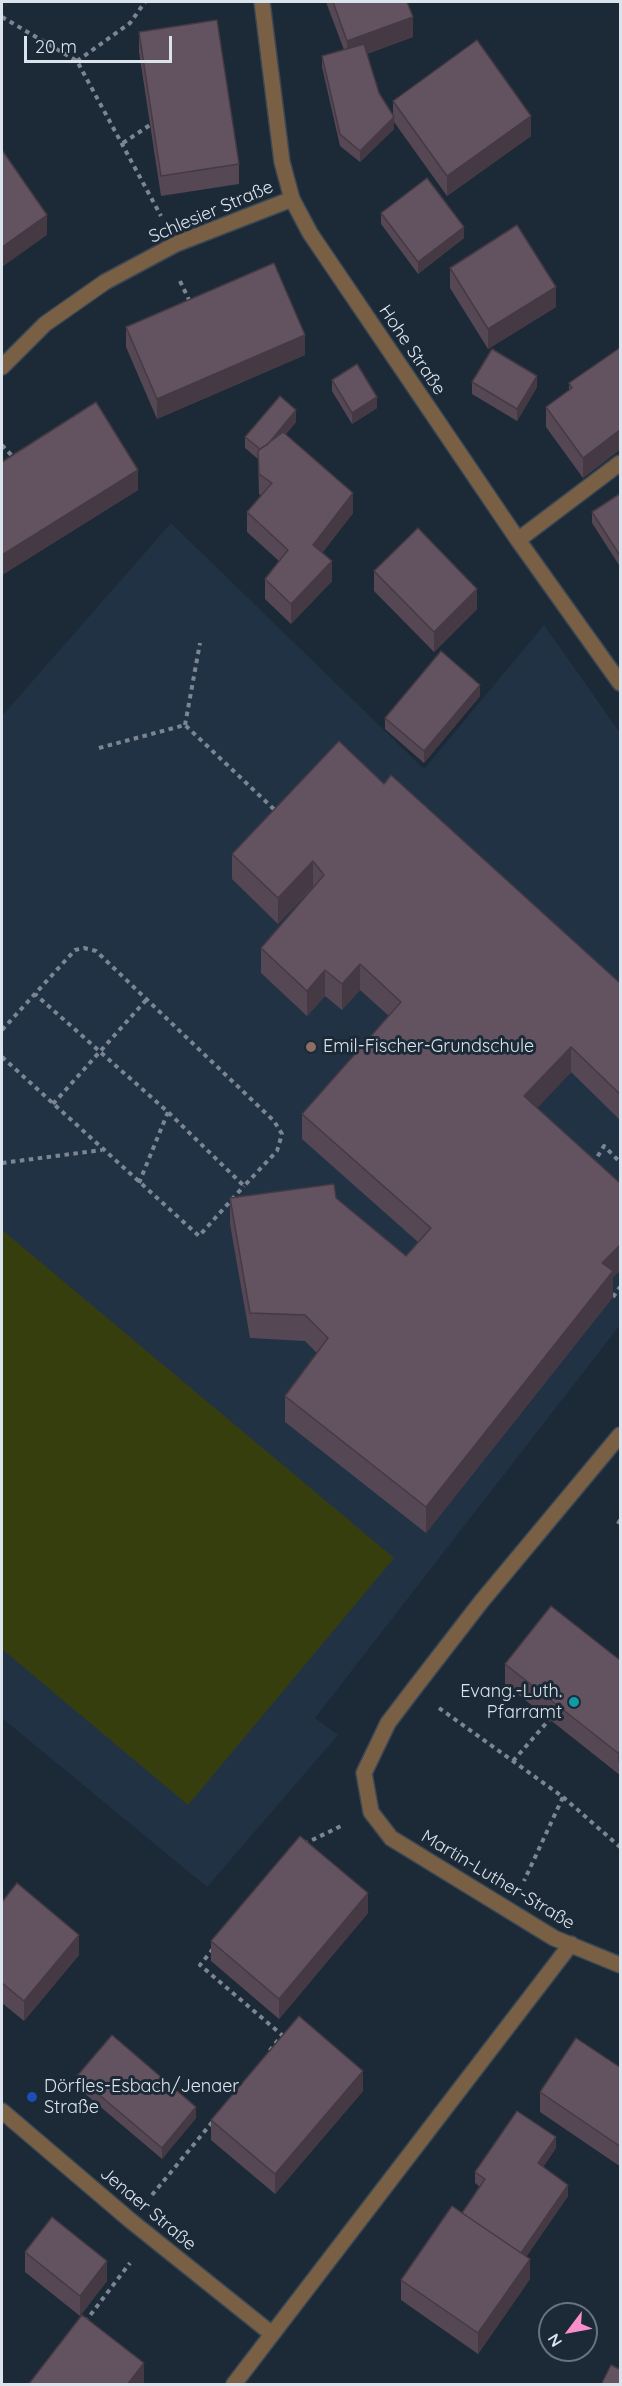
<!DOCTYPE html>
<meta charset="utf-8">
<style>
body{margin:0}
#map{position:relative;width:622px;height:2386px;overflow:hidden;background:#1c2937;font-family:Quicksand,sans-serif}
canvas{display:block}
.frame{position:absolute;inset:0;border:3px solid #dbe3ec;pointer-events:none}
.north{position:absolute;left:538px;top:2302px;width:60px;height:60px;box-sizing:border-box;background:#1c2937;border:2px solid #68737f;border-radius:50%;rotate:238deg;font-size:16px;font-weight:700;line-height:24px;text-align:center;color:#dbe3ec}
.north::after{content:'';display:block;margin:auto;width:21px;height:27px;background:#f98fca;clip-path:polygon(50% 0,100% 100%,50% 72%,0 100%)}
.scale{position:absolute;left:24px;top:36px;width:148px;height:27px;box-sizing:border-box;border:3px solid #dbe3ec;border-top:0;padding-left:8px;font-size:18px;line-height:21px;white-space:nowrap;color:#dbe3ec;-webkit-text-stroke:4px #1c2937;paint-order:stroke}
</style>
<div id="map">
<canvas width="622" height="2386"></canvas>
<div class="frame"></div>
<div class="north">N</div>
<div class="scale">20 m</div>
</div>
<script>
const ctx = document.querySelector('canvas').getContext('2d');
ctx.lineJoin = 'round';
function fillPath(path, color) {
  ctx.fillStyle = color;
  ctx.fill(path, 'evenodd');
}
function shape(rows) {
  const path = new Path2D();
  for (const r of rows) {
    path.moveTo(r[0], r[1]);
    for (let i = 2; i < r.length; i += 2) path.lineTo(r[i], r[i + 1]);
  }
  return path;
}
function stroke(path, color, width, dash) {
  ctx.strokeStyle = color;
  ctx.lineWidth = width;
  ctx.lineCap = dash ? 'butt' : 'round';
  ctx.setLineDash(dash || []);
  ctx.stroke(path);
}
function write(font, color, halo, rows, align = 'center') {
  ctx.font = font + ' Quicksand,sans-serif';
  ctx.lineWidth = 6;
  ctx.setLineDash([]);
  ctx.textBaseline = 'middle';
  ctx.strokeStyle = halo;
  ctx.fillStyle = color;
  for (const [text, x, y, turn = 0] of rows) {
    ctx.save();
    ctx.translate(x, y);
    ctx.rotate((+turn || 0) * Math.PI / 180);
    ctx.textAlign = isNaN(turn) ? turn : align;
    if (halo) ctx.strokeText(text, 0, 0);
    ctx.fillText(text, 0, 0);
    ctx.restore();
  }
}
const built = shape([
 [171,523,424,769,544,625,620,733,620,1325,315,1718,338,1735,207,1887,2,1718,2,716]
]);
const green = shape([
 [2,1230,394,1558,188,1805,2,1649]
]);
const path = shape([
 [2,17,77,61,161,216],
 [77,61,130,23,145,2],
 [123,143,150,125],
 [180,281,191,304],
 [2,445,14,458],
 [185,725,200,643],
 [99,748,185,725,278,813],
 [2,1030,75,950,84,948,96,951,274,1121,282,1134,277,1151,244,1186,168,1112,35,994],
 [2,1057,199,1236,244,1186],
 [53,1104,147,999],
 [2,1163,102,1150],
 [593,1164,604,1146,620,1162],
 [139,1183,168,1112],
 [613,1297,620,1287],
 [618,1524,620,1520],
 [439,1708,563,1797,524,1881],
 [513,1761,549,1720],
 [563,1797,620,1847],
 [304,1844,341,1826],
 [213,1949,200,1965,282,2035,268,2053],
 [152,2195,214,2120],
 [85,2322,130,2263]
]);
const minor = shape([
 [262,2,282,162,292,199,310,233,518,540,620,683],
 [2,367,45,324,105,282,176,244,292,199],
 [518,540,620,463],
 [620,1435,481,1602,413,1690,388,1723,364,1773,371,1812,391,1838,554,1938,620,1965],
 [2,2111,131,2221,272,2334],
 [234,2384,571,1944]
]);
const wall = shape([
 [326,2,407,2,413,37,367,54,379,93,393,116,393,101,531,136,447,196,394,122,394,129,360,162,340,146,322,67,322,56,344,50],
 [139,32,239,164,239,184,161,196,139,52],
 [381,213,464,238,418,274,381,224],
 [450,268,556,307,488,349,450,288],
 [126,327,305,355,157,419,126,347],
 [621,347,621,449,583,478,546,427,546,407,569,390,569,383],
 [332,380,377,408,352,424,332,391],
 [472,382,537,387,517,421,472,394],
 [296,422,286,434,353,513,322,553,332,581,291,624,265,599,265,579,279,561,247,532,247,512,261,496,259,494,258,459,245,448,245,437],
 [2,462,138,490,2,575],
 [621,493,621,564,619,565,592,523,592,512],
 [374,571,477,609,434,652,374,591],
 [480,696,424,763,385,729,385,718],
 [384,784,621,984,621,1121,571,1072,537,1108,621,1184,621,1270,613,1277,613,1297,426,1533,285,1422,285,1396,317,1353,305,1341,250,1338,230,1224,230,1198,336,1198,406,1256,418,1242,302,1139,302,1114,389,1016,360,990,342,1010,325,996,307,1016,261,973,261,948,313,887,278,924,232,879,232,854],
 [621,1661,621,1776,505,1684,505,1664],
 [2,1902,79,1955,24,2021,2,2003],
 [368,1913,279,2019,211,1961,211,1941],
 [621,2068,621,2167,540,2112,540,2092],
 [77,2076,196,2118,162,2159,77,2087],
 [363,2091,275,2194,211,2140,211,2120],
 [556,2148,543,2167,568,2196,526,2257,530,2279,478,2354,401,2300,401,2280,462,2213,480,2187,475,2183,475,2172],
 [25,2252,107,2281,80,2316,25,2272]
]);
const shadedWall = shape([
 [413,17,413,37,347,61,347,41],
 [531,116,531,136,447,196,447,176],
 [394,117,394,129,360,162,360,151],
 [47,215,47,235,2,267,2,247],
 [464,227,464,238,418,274,418,262],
 [556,287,556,307,488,349,488,329],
 [305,335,305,355,157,419,157,399],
 [537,376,537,387,517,421,517,409],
 [377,397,377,408,352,424,352,413],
 [296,410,296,422,261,462,261,451],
 [621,429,621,449,583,478,583,458],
 [138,470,138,490,2,575,2,555],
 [353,493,353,513,313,565,313,545],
 [621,553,621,564,619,565,619,554],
 [332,561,332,581,291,624,291,604],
 [477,589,477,609,434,652,434,632],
 [480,685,480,696,424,763,424,751],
 [313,861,313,886,278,924,278,898],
 [360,964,360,990,342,1010,342,984],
 [325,970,325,996,307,1016,307,991],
 [571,1047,571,1072,524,1122,524,1096],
 [621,1244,621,1270,613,1277,613,1297,426,1533,426,1507,602,1263],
 [621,1750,621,1764,618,1762,618,1753],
 [368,1893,368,1913,279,2019,279,1999],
 [79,1935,79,1955,24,2021,24,2001],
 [363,2071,363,2091,275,2194,275,2174],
 [196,2107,196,2118,162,2159,162,2148],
 [556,2137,556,2148,538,2175,538,2163],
 [568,2185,568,2196,517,2270,517,2259],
 [530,2259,530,2279,478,2354,478,2333],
 [107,2261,107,2281,80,2316,80,2296],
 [144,2363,144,2383,143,2385,127,2385]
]);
const building = shape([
 [333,2,407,2,413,17,347,41,333,2],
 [217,20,239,164,161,176,139,32,217,20],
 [477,40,531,116,447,176,393,101,477,40],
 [364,44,379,93,394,117,360,151,340,134,322,56,364,44],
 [2,150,47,215,2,247,2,150],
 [427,178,464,227,418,262,381,213,427,178],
 [517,225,556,287,488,329,450,268,517,225],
 [274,263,305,335,157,399,126,327,274,263],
 [621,347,621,429,583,458,546,407,572,388,569,383,621,347],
 [492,349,537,376,517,409,472,382,492,349],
 [357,364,377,397,352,413,332,380,357,364],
 [280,396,296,410,268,444,260,449,245,437,280,396],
 [96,402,138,470,2,555,2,462,96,402],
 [283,432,353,493,313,545,332,561,291,604,265,579,288,550,247,512,272,483,259,474,258,451,283,432],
 [621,493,621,553,619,554,592,512,621,493],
 [418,528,477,589,434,632,374,571,418,528],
 [441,651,480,685,424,751,385,718,441,651],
 [339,741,384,784,391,775,621,984,621,1095,571,1047,524,1096,621,1184,621,1244,602,1263,613,1271,426,1507,285,1396,328,1338,305,1315,250,1313,230,1198,334,1184,336,1198,406,1256,431,1228,302,1114,401,1002,360,964,342,984,325,970,307,991,261,948,324,875,313,861,278,898,232,854,339,741],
 [551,1606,621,1661,621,1750,618,1753,505,1664,551,1606],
 [300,1836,368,1893,279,1999,211,1941,300,1836],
 [17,1883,79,1935,24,2001,2,1983,2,1902,17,1883],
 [299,2016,363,2071,275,2174,211,2120,299,2016],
 [112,2035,196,2107,162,2148,77,2076,112,2035],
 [576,2038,621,2068,621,2147,540,2092,576,2038],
 [517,2111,556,2137,538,2163,568,2185,521,2253,462,2213,485,2179,475,2172,517,2111],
 [452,2206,530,2259,478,2333,401,2280,452,2206],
 [52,2217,107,2261,80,2296,25,2252,52,2217],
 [82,2315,144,2363,127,2385,28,2385,82,2315],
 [611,2365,621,2370,621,2385,601,2385,611,2365]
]);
const markers = [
 [311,1047,6,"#8d6e63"],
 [574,1702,6,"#0f9aa8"],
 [32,2097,6,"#1a4fb4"]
];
const streetNames = [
 ["Schlesier Straße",211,212,-23],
 ["Hohe Straße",412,350,56],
 ["Martin-Luther-Straße",498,1880,31],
 ["Jenaer Straße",148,2209,40]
];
const poiNames = [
 ["Emil-Fischer-Grundschule",323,1047],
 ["Evang.-Luth.",562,1692,"right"],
 ["Pfarramt",562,1713,"right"],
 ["Dörfles-Esbach/Jenaer",44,2087],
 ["Straße",44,2108]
];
fillPath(built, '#213245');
fillPath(green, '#373e0e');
stroke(minor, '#3b4754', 18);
stroke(path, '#7c8692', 4, [4.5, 4.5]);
stroke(minor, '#796045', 15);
fillPath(wall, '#554753');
fillPath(shadedWall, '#453a44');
fillPath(building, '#635361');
stroke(building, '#453a44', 1.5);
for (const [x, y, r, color] of markers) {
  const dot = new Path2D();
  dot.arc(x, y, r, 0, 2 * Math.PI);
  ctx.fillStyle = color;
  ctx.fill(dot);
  stroke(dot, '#1c2937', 2);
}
write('18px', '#dbe3ec', '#1c2937', streetNames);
write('18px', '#dbe3ec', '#1c2937', poiNames, 'left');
</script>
